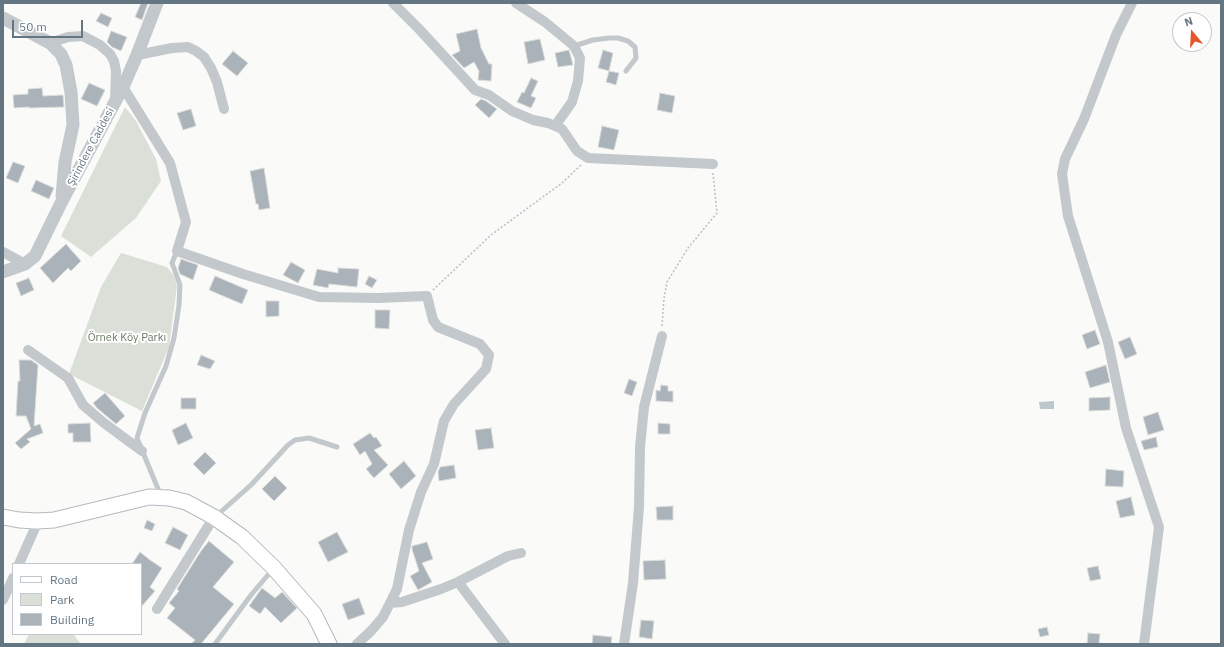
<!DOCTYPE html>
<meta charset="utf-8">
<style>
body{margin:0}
#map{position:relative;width:1224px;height:647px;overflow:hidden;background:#fafaf8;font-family:"IBM Plex Sans",sans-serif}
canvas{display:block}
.frame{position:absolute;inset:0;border:4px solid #657683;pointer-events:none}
.legend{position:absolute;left:12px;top:563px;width:130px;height:72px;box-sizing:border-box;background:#fff;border:1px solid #c1c8cd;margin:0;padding:5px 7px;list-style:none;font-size:12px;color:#657683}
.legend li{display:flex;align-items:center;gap:8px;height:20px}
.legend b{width:20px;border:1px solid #c1c8cd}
.north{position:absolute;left:1172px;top:12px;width:40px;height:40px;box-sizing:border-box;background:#fff;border:1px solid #c1c8cd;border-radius:50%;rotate:342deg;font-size:11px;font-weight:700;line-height:16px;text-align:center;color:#657683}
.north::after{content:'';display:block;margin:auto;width:14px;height:18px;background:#e4572e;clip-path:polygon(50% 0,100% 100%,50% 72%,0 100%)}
.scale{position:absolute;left:12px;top:20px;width:71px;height:18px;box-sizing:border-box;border:2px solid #657683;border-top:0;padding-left:5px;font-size:12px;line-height:14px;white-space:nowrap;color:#657683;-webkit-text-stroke:3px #fff;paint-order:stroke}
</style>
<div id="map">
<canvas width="1224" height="647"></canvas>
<div class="frame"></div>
<ul class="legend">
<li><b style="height:5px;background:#fff"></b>Road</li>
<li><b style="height:11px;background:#dadfd7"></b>Park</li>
<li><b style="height:11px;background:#aab3b9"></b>Building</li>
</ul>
<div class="north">N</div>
<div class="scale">50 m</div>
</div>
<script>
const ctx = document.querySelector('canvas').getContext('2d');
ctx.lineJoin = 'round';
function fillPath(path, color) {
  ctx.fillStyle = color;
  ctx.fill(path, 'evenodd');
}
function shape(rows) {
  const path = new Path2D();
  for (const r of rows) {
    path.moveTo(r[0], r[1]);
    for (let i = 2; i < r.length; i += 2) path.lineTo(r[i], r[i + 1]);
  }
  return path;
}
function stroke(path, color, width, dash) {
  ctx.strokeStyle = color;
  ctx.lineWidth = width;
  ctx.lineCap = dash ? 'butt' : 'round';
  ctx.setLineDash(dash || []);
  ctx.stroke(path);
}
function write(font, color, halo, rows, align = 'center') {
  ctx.font = font + ' "IBM Plex Sans",sans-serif';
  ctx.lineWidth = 4;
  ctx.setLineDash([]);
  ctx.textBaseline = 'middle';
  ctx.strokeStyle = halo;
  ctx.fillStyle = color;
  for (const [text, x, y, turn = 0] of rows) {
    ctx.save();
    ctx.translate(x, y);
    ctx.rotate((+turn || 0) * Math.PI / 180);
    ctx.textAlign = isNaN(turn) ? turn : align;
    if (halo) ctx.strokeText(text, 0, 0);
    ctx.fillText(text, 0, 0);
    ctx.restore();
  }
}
const green = shape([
 [125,107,136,121,156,159,161,181,136,218,91,257,61,236],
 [121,253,167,267,174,276,177,286,169,347,142,411,69,374,101,287],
 [29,634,73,634,81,644,24,644]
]);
const water = shape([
 [1054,401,1054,409,1040,409,1039,402]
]);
const building = shape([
 [141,3,148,3,142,20,135,17,141,3],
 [101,13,112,18,108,27,96,21,101,13],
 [477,29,481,48,489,64,492,64,491,81,478,80,479,71,474,62,464,68,452,55,460,51,456,34,477,29],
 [111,31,127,37,121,51,112,47,107,42,111,31],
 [540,39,545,60,528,64,524,42,540,39],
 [569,50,573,65,558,67,555,53,569,50],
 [603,50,613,53,609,71,598,68,603,50],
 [233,51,248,63,237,76,222,64,233,51],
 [609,71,619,73,616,85,606,82,609,71],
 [531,78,538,81,531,96,536,98,531,108,517,102,522,92,524,93,531,78],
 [89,83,105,90,97,106,81,99,89,83],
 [42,88,43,96,63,95,64,107,29,108,29,107,14,108,13,95,28,94,28,89,42,88],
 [660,93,675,96,672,113,657,110,660,93],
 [481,99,486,101,497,109,489,118,475,105,481,99],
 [191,109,196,126,183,130,177,113,191,109],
 [602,126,619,130,614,150,598,147,602,126],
 [13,162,25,166,18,183,6,178,13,162],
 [264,168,270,208,259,210,258,204,256,204,250,171,264,168],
 [36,180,54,188,49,199,31,191,36,180],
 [66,244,81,261,71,271,68,268,53,283,40,268,66,244],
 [181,259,198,265,193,280,180,274,178,268,181,259],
 [291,262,305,270,298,283,283,275,291,262],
 [338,268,359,269,357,287,329,284,328,288,313,285,317,269,338,273,338,268],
 [215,276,248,290,242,304,209,290,215,276],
 [369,276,377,280,372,288,365,284,369,276],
 [29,278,34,290,21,296,16,283,29,278],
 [266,301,279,301,279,316,266,317,266,301],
 [375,310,390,310,389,329,375,328,375,310],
 [1095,330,1100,344,1087,349,1082,335,1095,330],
 [1130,337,1137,354,1125,359,1118,342,1130,337],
 [201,355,215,361,210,369,197,365,201,355],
 [19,360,31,360,38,365,34,426,40,424,43,433,27,439,30,442,21,449,15,443,31,429,26,416,16,416,18,381,20,381,19,360],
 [1106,365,1110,382,1090,388,1085,372,1106,365],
 [629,379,637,382,632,396,624,393,629,379],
 [661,385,668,386,668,391,673,391,673,402,656,401,656,390,660,391,661,385],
 [105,393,125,416,116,424,97,408,93,403,105,393],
 [1110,397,1110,410,1089,411,1089,398,1110,397],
 [181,398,196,398,196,409,181,409,181,398],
 [1158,412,1164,430,1148,435,1143,417,1158,412],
 [90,423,91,442,73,442,73,433,68,433,68,424,90,423],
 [186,423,193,438,178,445,172,430,186,423],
 [658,423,670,424,670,434,658,434,658,423],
 [491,428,494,448,478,450,475,430,491,428],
 [370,433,374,438,376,437,382,446,374,450,388,465,374,478,366,469,372,464,365,451,360,455,353,444,370,433],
 [1156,437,1158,447,1144,450,1141,441,1156,437],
 [205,452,216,463,204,475,193,464,205,452],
 [404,461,416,476,401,489,389,474,404,461],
 [454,465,456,478,439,481,438,472,440,467,454,465],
 [1106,469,1124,471,1123,487,1105,486,1106,469],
 [275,476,287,488,274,501,262,489,275,476],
 [1131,497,1135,515,1120,518,1116,501,1131,497],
 [673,506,673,520,657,520,656,507,673,506],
 [147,520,155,524,152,531,144,528,147,520],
 [173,527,188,535,180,550,165,543,173,527],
 [337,532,348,552,328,562,318,542,337,532],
 [209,541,234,562,213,587,234,604,201,644,191,644,195,640,167,618,175,608,169,603,179,591,177,589,201,551,209,541],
 [427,542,433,559,422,563,432,582,418,590,410,576,419,571,412,549,412,546,427,542],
 [140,552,150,560,162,568,150,587,155,591,141,607,141,564,132,564,140,552],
 [665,560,666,579,644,580,643,561,665,560],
 [1098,566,1101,579,1090,581,1087,568,1098,566],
 [262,588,275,598,282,592,297,608,281,623,265,607,260,614,249,606,262,588],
 [359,598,365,614,348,620,342,604,359,598],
 [641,620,654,621,652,639,639,637,641,620],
 [1047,627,1049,635,1040,637,1038,629,1047,627],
 [1088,633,1100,634,1099,644,1087,644,1088,633],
 [593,635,612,637,611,644,592,644,593,635]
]);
const path = shape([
 [433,290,491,235,562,183,581,165],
 [662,326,664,298,667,282,688,248,717,213,713,173]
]);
const service = shape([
 [574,46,593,40,609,38,618,38,628,41,635,47,636,58,626,71],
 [161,496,137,438,145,413,166,366,174,338,179,305,180,285,172,263,177,251],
 [215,517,251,485,288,445,295,440,309,438,337,447],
 [215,644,251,595,273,569]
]);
const minor = shape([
 [393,3,420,30,475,90,489,95,512,111,533,120,548,123,562,129,577,151,588,158,713,164],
 [516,3,545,22,574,46,580,58,578,81,572,102,555,126],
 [1132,3,1116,35,1084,119,1065,159,1062,174,1068,216,1108,342,1126,428,1159,527,1144,644],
 [50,43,68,37,83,36,100,45,110,54,114,61,116,71,115,101],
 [137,55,172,48,188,47,196,51,204,57,211,68,217,82,224,109],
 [123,87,170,163,186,222,177,251,243,274,319,297,378,298,427,296,433,320,438,327,480,344,489,355,486,369,454,404,444,421,434,464,421,492,409,530,397,589,383,617,371,631,357,644],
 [3,252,25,264],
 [28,350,68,378,83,405,104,423,142,451],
 [19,564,35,528,37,521],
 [458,582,505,644],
 [3,600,13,578],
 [390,603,402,602,441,589,458,582,508,556,521,553],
 [157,609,214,517],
 [624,644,633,583,639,507,640,447,644,407,662,336]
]);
const tertiary = shape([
 [3,18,50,43,61,54,66,65,71,92,73,125,65,162,62,196],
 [3,272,25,264,35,256,61,203,123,87,137,55,157,3]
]);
const secondary = shape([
 [3,517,19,520,37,521,54,520,149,497,169,498,186,502,214,517,242,537,274,568,314,614,329,644]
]);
const streetNames = [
 ["Şirindere Caddesi",91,147,-62]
];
const parkNames = [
 ["Örnek Köy Parkı",127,338]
];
fillPath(green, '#dadfd7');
fillPath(water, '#bbc7cb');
fillPath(building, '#aab3b9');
stroke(building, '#dcdcda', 1);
stroke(secondary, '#b3babf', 17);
stroke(path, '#bbbfc2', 1.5, [2, 2]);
stroke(service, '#c3c8cc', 5);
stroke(minor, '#c3c8cc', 10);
stroke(tertiary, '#c3c8cc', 13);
stroke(secondary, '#fff', 15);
write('11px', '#657683', '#fff', streetNames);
write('11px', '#687a64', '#fff', parkNames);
</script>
